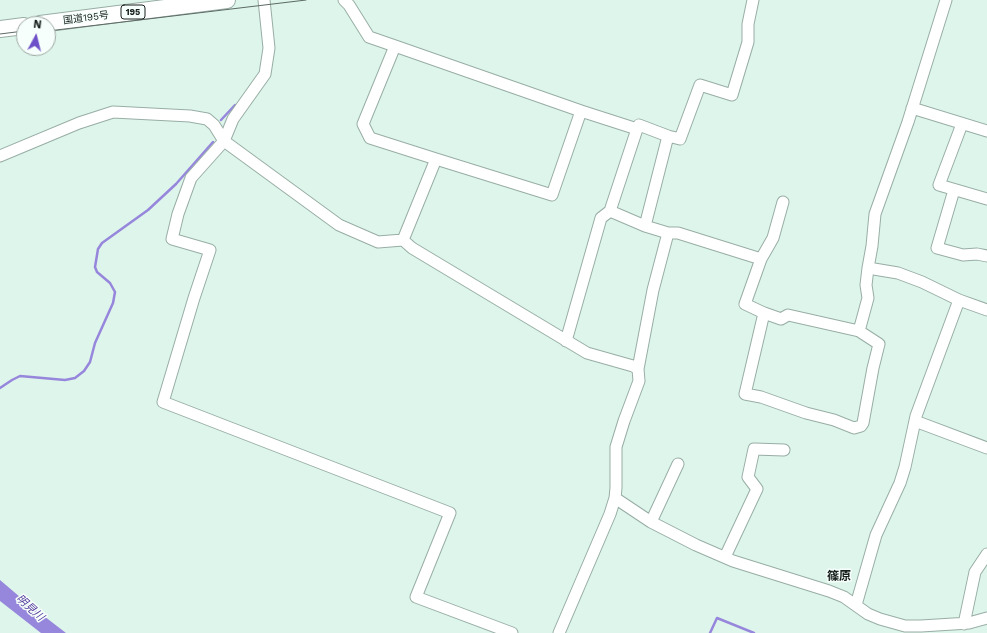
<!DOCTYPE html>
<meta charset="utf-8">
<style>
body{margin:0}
#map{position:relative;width:987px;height:633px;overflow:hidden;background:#def5eb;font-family:"Work Sans",sans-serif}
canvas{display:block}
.north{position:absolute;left:16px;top:16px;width:40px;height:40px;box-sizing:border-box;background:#f6fffb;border:1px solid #9da6a2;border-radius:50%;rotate:7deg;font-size:11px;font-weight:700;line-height:16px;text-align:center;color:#18201d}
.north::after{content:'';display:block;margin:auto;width:14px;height:18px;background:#6e50c9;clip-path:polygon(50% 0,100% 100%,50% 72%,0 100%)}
</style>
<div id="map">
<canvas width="987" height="633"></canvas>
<div class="north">N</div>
</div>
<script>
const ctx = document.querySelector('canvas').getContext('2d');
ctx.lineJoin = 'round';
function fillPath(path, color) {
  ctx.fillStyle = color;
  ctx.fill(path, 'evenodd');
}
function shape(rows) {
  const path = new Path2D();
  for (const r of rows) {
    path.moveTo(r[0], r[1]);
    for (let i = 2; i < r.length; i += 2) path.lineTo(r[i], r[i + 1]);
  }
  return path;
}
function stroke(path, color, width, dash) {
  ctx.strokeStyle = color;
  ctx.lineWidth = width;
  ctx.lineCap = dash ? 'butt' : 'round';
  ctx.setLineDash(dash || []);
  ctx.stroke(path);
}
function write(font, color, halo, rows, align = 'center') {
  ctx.font = font + ' "Work Sans","Noto Sans JP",sans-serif';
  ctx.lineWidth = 3;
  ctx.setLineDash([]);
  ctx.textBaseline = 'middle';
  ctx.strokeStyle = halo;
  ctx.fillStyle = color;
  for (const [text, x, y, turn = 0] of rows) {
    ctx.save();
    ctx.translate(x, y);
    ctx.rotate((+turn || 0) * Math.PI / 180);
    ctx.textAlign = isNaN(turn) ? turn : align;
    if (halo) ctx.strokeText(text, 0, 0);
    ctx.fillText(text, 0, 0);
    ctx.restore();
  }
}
const water = shape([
 [0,580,27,603,66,633,41,633,0,601]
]);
const stream = shape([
 [221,120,235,105],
 [0,388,12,380,20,376,65,380,75,378,84,371,90,362,95,343,113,303,115,292,110,283,97,272,95,267,98,249,102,243,148,210,176,184,213,142],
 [710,633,717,618,754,633]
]);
const minor = shape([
 [264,0,269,48,265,74,233,119,224,141,191,178,178,214,172,239,210,250,194,298,163,402,450,513,416,597,512,633],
 [344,0,349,5,369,37,395,46],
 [912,108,987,131],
 [581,111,637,129,639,125,668,136,645,226],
 [962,124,939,185,987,199],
 [668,136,680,139,700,85,732,95,748,42,748,24,753,0],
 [0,156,79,123,113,112,190,116,207,119,214,125,224,141,339,225,378,242,403,240,412,248,587,353,633,366,638,369,639,381,624,421,616,447,616,488,615,498,610,514,559,633],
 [954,190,937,248,963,255,977,254,987,256],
 [610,211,637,129],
 [668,233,678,233,761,259,745,304,764,313],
 [403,240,436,159,370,138,363,124,395,46,581,111,552,195,436,159],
 [761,259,773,238,783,202],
 [868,268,898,273,922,282,959,300,987,310],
 [859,331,879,344,873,368,863,423,861,426,854,428,834,420,806,413,761,397,745,394,764,313,781,319,788,315,859,331,868,298,866,285,868,268,872,246,875,214,908,122,946,0],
 [566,341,601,218,610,211,645,226,668,233,653,290,638,369],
 [915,421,987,448],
 [615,498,651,522,696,545,733,561,829,591,844,597,868,614,880,619,905,626,921,626,969,623,987,618],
 [651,522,678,464],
 [725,557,757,489,748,477,754,449,784,450],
 [856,605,876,535,900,483,905,467,916,416,959,300],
 [964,624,975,572,987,554]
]);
const highway = shape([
 [40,24,227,0],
 [0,29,24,26]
]);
const tram = shape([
 [48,31,306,0],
 [0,34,24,31]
]);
const shields = [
 [133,12,24]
];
const shieldNames = [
 ["195",133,12]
];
const streetNames = [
 ["国道195号",86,18,-7]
];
const waterNames = [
 ["明見川",30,608,42]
];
const quarterNames = [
 ["篠原",839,576]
];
fillPath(water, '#9687dc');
stroke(stream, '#9687dc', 2.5);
stroke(minor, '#98aea5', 13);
stroke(highway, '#98aea5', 18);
stroke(minor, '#fff', 11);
stroke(highway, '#fff', 16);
stroke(tram, '#5d6a64', 1);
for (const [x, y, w] of shields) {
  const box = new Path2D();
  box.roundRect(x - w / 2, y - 7, w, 14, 3);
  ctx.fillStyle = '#f6fffb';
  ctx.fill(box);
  stroke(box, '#18201d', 1);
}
write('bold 9px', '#18201d', null, shieldNames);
write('10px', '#18201d', '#f6fffb', streetNames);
write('italic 11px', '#54399d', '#f6fffb', waterNames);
write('bold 12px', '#18201d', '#f6fffb', quarterNames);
</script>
